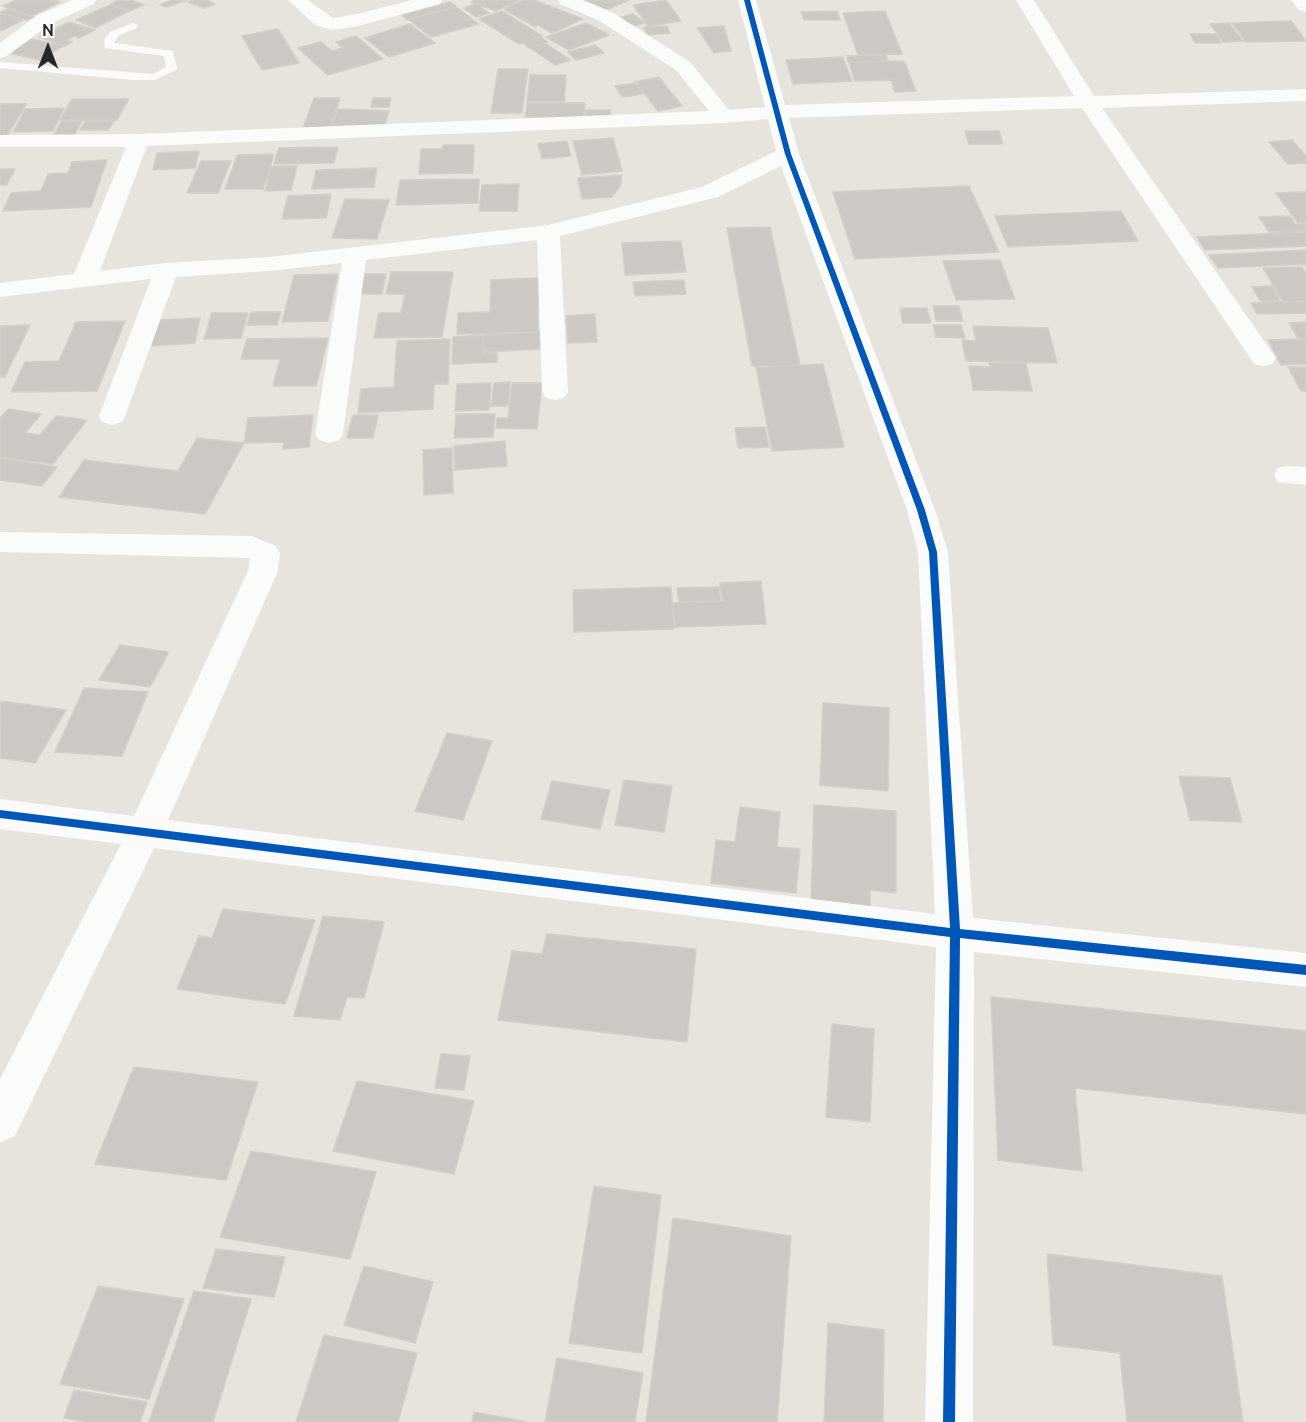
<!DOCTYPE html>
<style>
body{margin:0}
#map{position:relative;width:1306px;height:1422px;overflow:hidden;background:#e7e3dd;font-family:Ubuntu,sans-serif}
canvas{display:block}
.north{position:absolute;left:18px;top:18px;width:60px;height:60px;-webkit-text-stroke:4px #fff;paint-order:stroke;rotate:0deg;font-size:16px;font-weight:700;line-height:24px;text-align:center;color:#282828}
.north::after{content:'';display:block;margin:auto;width:21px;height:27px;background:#282828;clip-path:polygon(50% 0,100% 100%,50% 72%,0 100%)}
</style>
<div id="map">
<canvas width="1306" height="1422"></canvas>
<div class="north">N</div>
</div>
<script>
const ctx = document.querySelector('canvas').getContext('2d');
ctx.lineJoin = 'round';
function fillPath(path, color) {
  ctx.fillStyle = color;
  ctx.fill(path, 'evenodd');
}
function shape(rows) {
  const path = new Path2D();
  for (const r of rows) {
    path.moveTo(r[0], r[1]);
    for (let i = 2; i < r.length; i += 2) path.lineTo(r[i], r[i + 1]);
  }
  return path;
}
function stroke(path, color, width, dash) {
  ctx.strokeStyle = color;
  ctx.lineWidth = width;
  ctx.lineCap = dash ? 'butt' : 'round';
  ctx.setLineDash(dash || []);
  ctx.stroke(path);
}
const building = shape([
 [16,0,54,0,60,2,32,16,3,6,16,0],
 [119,0,131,0,144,5,130,11,111,4,119,0],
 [172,0,188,0,166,7,160,5,172,0],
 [193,0,206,0,215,4,204,8,188,2,193,0],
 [474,0,519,0,496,11,471,2,474,0],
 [523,0,534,0,583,19,552,33,538,25,535,27,504,9,523,0],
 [579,0,629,0,606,10,579,0],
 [666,0,681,21,648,26,633,5,666,0],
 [450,2,456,6,407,20,402,15,450,2],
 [476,4,489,13,476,17,463,8,476,4],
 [110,5,129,11,95,28,76,20,110,5],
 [456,7,479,24,431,37,409,20,456,7],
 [7,9,34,17,27,20,0,13,7,9],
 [502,11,542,36,519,44,479,19,502,11],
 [837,11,840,20,804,20,801,12,837,11],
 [885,11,902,54,858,55,843,13,885,11],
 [0,13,23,20,0,31,0,13],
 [633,14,645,23,630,27,618,18,633,14],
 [1291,21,1306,41,1246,42,1232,23,1291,21],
 [69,22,95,30,79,38,74,36,67,40,72,42,65,46,39,37,69,22],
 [586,23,609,35,569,50,546,37,586,23],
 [1229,23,1243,41,1223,42,1210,24,1229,23],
 [410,24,435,43,389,57,365,38,410,24],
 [667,26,670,33,646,35,644,27,667,26],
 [724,26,731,51,714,53,697,28,724,26],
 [278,29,299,63,262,70,242,36,278,29],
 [1190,34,1216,34,1221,43,1195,43,1190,34],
 [356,36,383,59,328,75,298,48,321,42,332,51,343,48,336,42,356,36],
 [541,37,548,42,529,48,523,43,541,37],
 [32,39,63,46,40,60,9,53,32,39],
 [545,43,570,60,555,65,530,48,545,43],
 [595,45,604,53,576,60,568,52,595,45],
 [886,55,888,61,848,62,847,56,886,55],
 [843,57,852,81,793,84,786,60,843,57],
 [904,61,916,91,895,92,891,80,855,81,849,62,904,61],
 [498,69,528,69,522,113,491,113,498,69],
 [530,75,566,75,564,102,527,102,530,75],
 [659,77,682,106,658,111,635,82,659,77],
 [636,83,643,94,622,97,615,86,636,83],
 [314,98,340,98,330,128,303,128,314,98],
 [373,98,391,98,389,107,371,107,373,98],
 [72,99,129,99,117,120,60,120,72,99],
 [527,103,585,103,584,117,525,117,527,103],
 [0,104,26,104,6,138,0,138,0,104],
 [64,108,53,131,13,132,25,109,64,108],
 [338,109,389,111,384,127,332,126,338,109],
 [586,110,611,110,610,117,586,117,586,110],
 [62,121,82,121,73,137,52,137,62,121],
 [85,121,114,121,108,130,80,130,85,121],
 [965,131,999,131,1003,144,969,144,965,131],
 [613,138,622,171,582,175,573,141,613,138],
 [1292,140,1306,156,1306,163,1288,164,1269,142,1292,140],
 [567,141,571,156,542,159,538,144,567,141],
 [443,145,474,145,473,173,419,174,421,149,443,149,443,145],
 [338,147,334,163,274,164,279,148,338,147],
 [199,151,195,168,153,170,157,153,199,151],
 [274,154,263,189,225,189,237,155,274,154],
 [107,160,91,207,3,211,11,193,41,191,48,174,68,173,72,162,107,160],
 [201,161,231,161,218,193,187,193,201,161],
 [271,166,297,166,291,190,265,191,271,166],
 [377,168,374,187,312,189,316,170,377,168],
 [0,169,15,169,7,185,0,185,0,169],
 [622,175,620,187,611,197,582,199,578,178,622,175],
 [479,179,478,203,396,205,400,180,479,179],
 [519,184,517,211,479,211,482,185,519,184],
 [969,186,999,252,855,259,833,192,969,186],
 [1306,192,1306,222,1298,223,1276,193,1306,192],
 [331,194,326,218,282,219,288,196,331,194],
 [345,199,389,200,377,239,332,238,345,199],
 [1121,211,1138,241,1008,247,995,216,1121,211],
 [1290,216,1295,224,1305,224,1306,231,1269,232,1259,217,1290,216],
 [770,227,800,365,752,366,727,228,770,227],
 [1306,232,1306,246,1205,250,1197,237,1306,232],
 [681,241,686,272,625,275,622,243,681,241],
 [1306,250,1306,264,1218,268,1209,255,1306,250],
 [1000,260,1015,299,956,300,943,261,1000,260],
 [1302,267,1306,273,1306,301,1283,302,1263,268,1302,267],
 [391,272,453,272,442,337,374,338,379,313,401,313,405,294,386,294,391,272],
 [338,274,328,321,282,322,294,275,338,274],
 [365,274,386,274,382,294,360,294,365,274],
 [538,278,538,332,457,334,458,313,490,312,491,280,538,278],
 [684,280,686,294,635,296,633,282,684,280],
 [1272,286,1280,301,1260,301,1252,287,1272,286],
 [1306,301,1306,313,1257,314,1251,303,1306,301],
 [933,306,959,306,963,321,936,321,933,306],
 [900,308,927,308,931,323,903,323,900,308],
 [251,312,281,312,277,325,247,325,251,312],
 [212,313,248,313,241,338,204,339,212,313],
 [595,314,597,342,568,343,566,316,595,314],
 [200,318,195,343,152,346,159,320,200,318],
 [125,321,97,391,11,392,25,362,59,361,76,322,125,321],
 [1306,322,1306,338,1298,338,1289,323,1306,322],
 [30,325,5,377,0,377,0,326,30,325],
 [933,325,961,325,965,338,936,337,933,325],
 [973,326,1048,328,1057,363,966,361,962,340,976,341,973,326],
 [540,332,540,349,483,352,484,335,540,332],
 [483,335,483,353,497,353,497,362,452,364,453,337,483,335],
 [328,338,316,386,273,386,280,359,241,359,247,339,328,338],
 [450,339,448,384,434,384,433,409,358,413,361,389,394,387,397,341,450,339],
 [1306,339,1306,364,1281,365,1268,340,1306,339],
 [989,363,1026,363,1032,391,973,390,969,366,990,367,989,363],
 [823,364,844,447,772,451,756,367,823,364],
 [1288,367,1306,367,1306,391,1301,391,1288,367],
 [510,382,508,406,491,406,494,383,510,382],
 [491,383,489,410,455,411,457,384,491,383],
 [512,383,542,383,537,429,496,428,497,418,508,418,512,383],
 [8,409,41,414,25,433,40,435,56,416,87,420,53,464,0,457,0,418,8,409],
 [456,414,495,414,493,437,454,438,456,414],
 [313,415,309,447,283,449,284,442,244,443,248,418,313,415],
 [353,415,378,415,373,438,347,438,353,415],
 [765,427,769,447,738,448,735,428,765,427],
 [197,438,244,443,205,514,59,497,84,460,178,471,197,438],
 [505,441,507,466,455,470,454,446,505,441],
 [452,448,453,493,424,495,423,450,452,448],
 [0,458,57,467,42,486,0,480,0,458],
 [761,581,766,624,675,627,673,603,723,601,720,583,761,581],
 [671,587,674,629,574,632,573,590,671,587],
 [719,587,721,601,679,602,677,588,719,587],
 [120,645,169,652,150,687,99,680,120,645],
 [84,688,148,692,122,756,55,752,84,688],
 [1,701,66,710,35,763,0,758,1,701],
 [823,703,889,708,888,791,820,785,823,703],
 [447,733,492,741,463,820,415,811,447,733],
 [1179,776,1230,778,1242,822,1190,820,1179,776],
 [624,780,672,786,664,832,615,825,624,780],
 [552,781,610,790,600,829,541,819,552,781],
 [814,805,896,811,896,893,870,890,870,907,811,902,814,805],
 [740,807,780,812,777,847,800,849,796,893,711,883,716,840,735,842,740,807],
 [223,909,315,920,285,1004,177,989,199,936,212,938,223,909],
 [323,916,384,922,364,998,347,997,340,1020,294,1016,323,916],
 [547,934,696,949,687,1042,498,1020,512,951,542,954,547,934],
 [991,997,1306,1031,1306,1114,1075,1088,1082,1171,998,1160,991,997],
 [832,1024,874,1029,870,1122,826,1117,832,1024],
 [441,1054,470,1056,464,1090,435,1088,441,1054],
 [134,1067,258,1082,226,1180,95,1164,134,1067],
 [357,1081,474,1101,454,1174,333,1151,357,1081],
 [251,1151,376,1172,350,1259,220,1237,251,1151],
 [594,1186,661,1195,642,1353,569,1343,594,1186],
 [673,1218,791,1236,777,1422,646,1422,673,1218],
 [216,1249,285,1257,274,1297,203,1288,216,1249],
 [1047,1254,1222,1276,1243,1422,1127,1422,1120,1353,1053,1345,1047,1254],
 [364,1266,433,1282,415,1343,344,1325,364,1266],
 [98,1286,184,1299,149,1399,60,1384,98,1286],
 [194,1291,251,1299,213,1422,149,1422,194,1291],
 [828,1323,884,1330,883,1422,824,1422,828,1323],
 [324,1335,417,1353,398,1422,296,1422,324,1335],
 [557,1358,643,1373,635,1422,545,1422,557,1358],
 [74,1390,147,1402,140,1422,88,1422,64,1418,74,1390],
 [474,1412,527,1422,472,1422,474,1412]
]);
const lane = shape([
 [133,23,137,24,137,28,118,36,114,43,173,51,177,68,176,70,155,80,134,80,0,68,0,62,153,74,166,67,164,56,105,48,104,40,110,32,133,23]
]);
const street = shape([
 [72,0,96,0,94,4,50,24,7,56,0,58,0,43,36,16,72,0],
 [288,0,308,0,333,18,357,14,412,0,442,0,440,4,358,26,332,30,315,25,288,0],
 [558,0,583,0,612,12,690,62,729,110,765,107,738,0,756,0,785,105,1074,96,1016,0,1034,0,1094,96,1306,89,1306,101,1102,108,1276,358,1272,364,1263,366,1254,364,1082,108,789,118,799,154,935,510,948,552,973,918,1306,953,1306,987,974,952,973,1422,925,1422,936,947,154,848,15,1136,0,1142,0,1079,121,844,0,829,0,799,134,816,248,571,250,558,0,552,0,532,252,536,276,546,280,553,278,571,168,820,935,914,918,552,907,510,781,166,718,197,560,236,568,392,564,398,555,400,546,398,542,392,537,240,366,260,343,434,339,440,329,443,319,440,315,434,342,263,269,271,176,277,125,416,122,422,112,425,102,422,99,416,151,279,0,297,0,283,74,274,126,147,0,147,0,135,139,134,709,111,676,70,598,20,560,4,558,0],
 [768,119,776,151,702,187,548,225,269,257,166,263,100,271,147,146,724,123,768,119],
 [1291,0,1306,0,1306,12,1299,10,1291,0],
 [1288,466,1306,467,1306,485,1278,482,1274,475,1278,468,1288,466]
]);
const cycleway = shape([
 [744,0,750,0,791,154,925,510,937,552,960,929,1306,965,1306,975,960,938,955,1422,943,1422,950,937,0,818,0,810,950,928,929,552,917,510,785,154,744,0]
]);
fillPath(building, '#ccc9c4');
stroke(building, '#d2cfc9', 1.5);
fillPath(lane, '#fbfbfa');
fillPath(street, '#fbfbfa');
fillPath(cycleway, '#0057b8');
</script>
